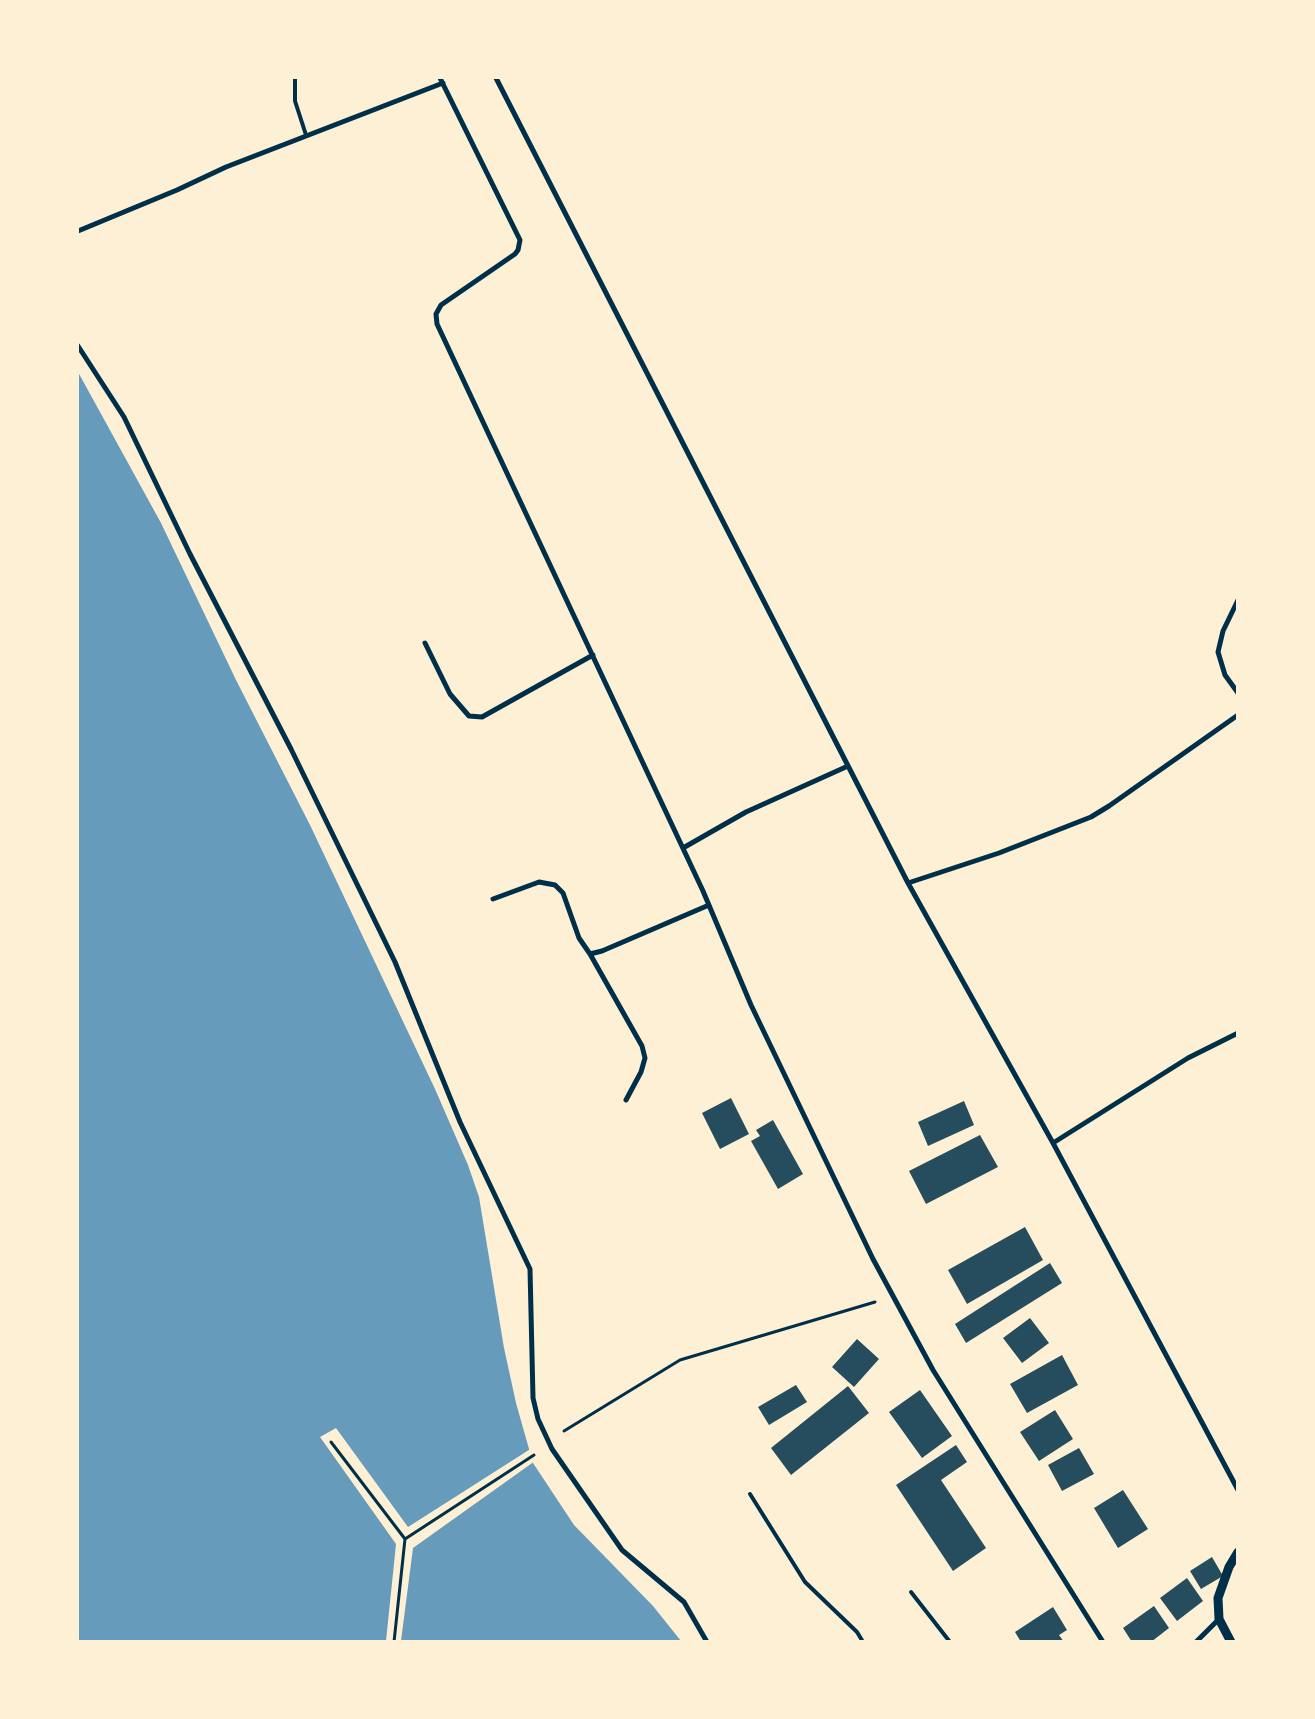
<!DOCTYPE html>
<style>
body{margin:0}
#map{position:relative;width:1315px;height:1719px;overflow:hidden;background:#fdf0d5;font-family:"Fira Sans Condensed",sans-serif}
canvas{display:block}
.frame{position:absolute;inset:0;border:79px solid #fdf0d5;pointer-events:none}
</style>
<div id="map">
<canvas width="1315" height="1719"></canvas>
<div class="frame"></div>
</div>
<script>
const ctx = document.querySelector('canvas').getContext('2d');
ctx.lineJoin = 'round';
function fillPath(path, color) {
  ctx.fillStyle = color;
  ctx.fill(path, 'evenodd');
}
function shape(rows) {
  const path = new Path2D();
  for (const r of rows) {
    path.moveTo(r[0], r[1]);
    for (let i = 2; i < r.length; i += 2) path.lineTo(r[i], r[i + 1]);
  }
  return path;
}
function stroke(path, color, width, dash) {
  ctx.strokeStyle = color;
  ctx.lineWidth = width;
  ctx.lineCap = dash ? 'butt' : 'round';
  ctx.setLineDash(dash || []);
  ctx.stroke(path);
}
const water = shape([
 [78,372,161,523,236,680,310,825,435,1089,468,1165,479,1197,504,1348,516,1403,533,1463,574,1525,653,1606,681,1641,78,1641]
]);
const pier = shape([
 [336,1428,408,1527,532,1448,535,1461,413,1548,401,1641,386,1641,396,1544,320,1437]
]);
const building = shape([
 [731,1098,749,1134,720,1149,702,1113],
 [964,1101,974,1125,928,1146,918,1122],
 [773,1120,803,1174,778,1189,751,1141,760,1136,756,1130],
 [980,1135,998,1167,926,1204,909,1171],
 [1025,1227,1043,1260,967,1304,948,1270],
 [1050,1263,1062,1283,966,1343,955,1324],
 [1030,1318,1049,1343,1022,1363,1003,1338],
 [857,1339,879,1359,854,1387,832,1367],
 [1062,1355,1078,1385,1027,1413,1010,1384],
 [796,1385,807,1402,769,1425,758,1407],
 [848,1386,869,1413,791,1475,771,1448],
 [920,1390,952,1436,922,1458,889,1412],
 [1055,1410,1073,1439,1039,1461,1020,1432],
 [956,1445,967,1462,941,1480,986,1548,953,1571,896,1485],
 [1079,1448,1094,1474,1062,1491,1048,1465],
 [1123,1490,1148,1529,1118,1548,1094,1508],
 [1212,1557,1223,1576,1201,1589,1190,1571],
 [1187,1578,1203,1601,1177,1621,1160,1598],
 [1154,1606,1169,1628,1151,1642,1132,1642,1123,1628],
 [1053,1607,1067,1630,1059,1635,1064,1642,1021,1642,1015,1632]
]);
const path = shape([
 [564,1431,680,1360,875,1302],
 [331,1442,405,1539,394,1642],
 [405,1539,534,1455]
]);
const service = shape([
 [295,78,295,101,306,135],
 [750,1494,805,1582,857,1632,863,1642],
 [911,1592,950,1642]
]);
const minor = shape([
 [440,78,520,240,518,250,515,254,441,305,436,314,437,324,703,891,751,1005,873,1259,933,1370,1103,1642],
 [496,78,908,883,1053,1143,1238,1490],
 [78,231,177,190,226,167,443,83],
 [78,346,124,417,190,554,291,749,395,962,460,1122,530,1269,533,1398,538,1419,552,1449,622,1550,684,1602,707,1642],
 [1238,600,1223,631,1218,652,1225,675,1238,693],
 [425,643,450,694,469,716,482,717,593,655],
 [683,848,746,812,848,766],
 [908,883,999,853,1091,817,1109,806,1238,715],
 [493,899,539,882,555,885,563,893,579,938,590,954,602,951,709,905],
 [590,954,642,1046,645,1058,641,1072,626,1100],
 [1053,1143,1188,1058,1238,1033],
 [1196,1642,1219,1619]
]);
const tertiary = shape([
 [1231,1642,1219,1619,1218,1598,1229,1567,1238,1552]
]);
fillPath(water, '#669bbc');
fillPath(pier, '#fdf0d5');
fillPath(building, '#264d5e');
stroke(path, '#003049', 3);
stroke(service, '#003049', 4);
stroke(minor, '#003049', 5);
stroke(tertiary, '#003049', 9);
</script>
